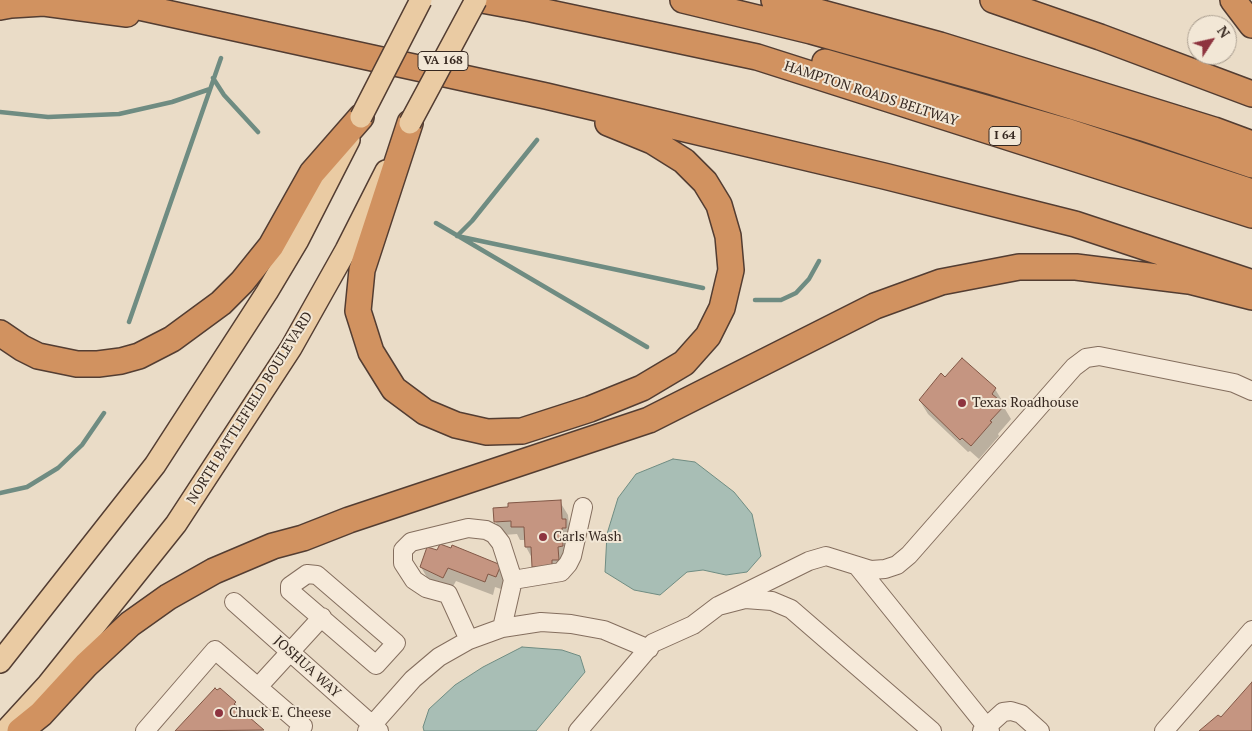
<!DOCTYPE html>
<style>
body{margin:0}
#map{position:relative;width:1252px;height:731px;overflow:hidden;background:#eadcc7;font-family:"PT Serif",serif}
canvas{display:block}
.north{position:absolute;left:1187px;top:15px;width:50px;height:50px;box-sizing:border-box;background:#f2e7d6;border:1px solid #a79b8d;border-radius:50%;rotate:55deg;font-size:14px;font-weight:700;line-height:20px;text-align:center;color:#362820}
.north::after{content:'';display:block;margin:auto;width:18px;height:22px;background:#8e343f;clip-path:polygon(50% 0,100% 100%,50% 72%,0 100%)}
</style>
<div id="map">
<canvas width="1252" height="731"></canvas>
<div class="north">N</div>
</div>
<script>
const ctx = document.querySelector('canvas').getContext('2d');
ctx.lineJoin = 'round';
function fillPath(path, color) {
  ctx.fillStyle = color;
  ctx.fill(path, 'evenodd');
}
function shape(rows) {
  const path = new Path2D();
  for (const r of rows) {
    path.moveTo(r[0], r[1]);
    for (let i = 2; i < r.length; i += 2) path.lineTo(r[i], r[i + 1]);
  }
  return path;
}
function stroke(path, color, width, dash) {
  ctx.strokeStyle = color;
  ctx.lineWidth = width;
  ctx.lineCap = dash ? 'butt' : 'round';
  ctx.setLineDash(dash || []);
  ctx.stroke(path);
}
function write(font, color, halo, rows, align = 'center') {
  ctx.font = font + ' "PT Serif",serif';
  ctx.lineWidth = 4;
  ctx.setLineDash([]);
  ctx.textBaseline = 'middle';
  ctx.strokeStyle = halo;
  ctx.fillStyle = color;
  for (const [text, x, y, turn = 0] of rows) {
    ctx.save();
    ctx.translate(x, y);
    ctx.rotate((+turn || 0) * Math.PI / 180);
    ctx.textAlign = isNaN(turn) ? turn : align;
    if (halo) ctx.strokeText(text, 0, 0);
    ctx.fillText(text, 0, 0);
    ctx.restore();
  }
}
const water = shape([
 [673,459,695,462,734,492,752,514,761,556,747,572,726,575,703,570,687,572,660,595,634,590,605,572,607,534,618,498,636,474,673,459],
 [522,647,562,650,580,656,585,672,536,731,424,731,423,727,429,709,455,685,483,667,522,647]
]);
const shadow = shape([
 [962,360,995,389,1003,402,1002,404,1011,419,998,434,999,436,979,459,970,451,968,452,928,414,920,401,945,379],
 [560,502,568,515,569,526,573,534,570,560,541,580,533,567,532,558,526,547,526,540,520,540,517,534,503,535,495,521],
 [500,566,508,579,504,590,495,587,493,595,456,581,451,590,429,581,421,567],
 [215,690,235,703,240,710,263,731,177,731]
]);
const stream = shape([
 [213,78,224,95,258,132],
 [0,112,48,117,119,114,172,102,210,89],
 [436,223,647,347],
 [457,236,703,288],
 [457,236,472,221,537,140],
 [755,300,781,300,796,293,809,279,819,261],
 [129,322,221,58],
 [0,493,27,487,58,468,82,445,104,413]
]);
const building = shape([
 [962,358,996,388,992,394,1005,405,990,421,992,422,971,446,962,438,960,440,919,400,941,373,945,377,962,358],
 [561,500,562,519,566,519,566,528,562,528,563,546,558,547,559,560,552,560,552,566,532,567,531,547,525,547,524,527,511,527,511,521,494,522,493,508,508,507,508,503,561,500],
 [440,544,451,548,452,545,501,565,496,577,488,574,485,582,448,568,443,578,420,567,427,547,437,550,440,544],
 [1252,682,1252,731,1199,731,1218,715,1221,717,1252,682],
 [215,688,217,690,220,688,236,702,234,704,264,730,175,731,215,688]
]);
const minor = shape([
 [858,567,990,731],
 [307,574,317,575,396,643,376,665,290,591,290,586,307,574],
 [513,580,561,572,568,564,572,556,583,507],
 [234,602,379,731],
 [718,606,809,561,826,556,871,570,885,569,897,565,909,555,1074,367,1086,358,1099,356,1234,383,1252,391],
 [469,640,448,594,426,588,414,580,403,563,403,550,411,542,468,528,486,530,494,534,501,543,513,580,502,628],
 [258,687,322,617],
 [145,731,215,650,303,726,298,731],
 [367,731,413,679,439,657,469,640,502,628,541,622,571,624,604,630,649,649],
 [578,731,653,643,693,625,718,606,745,599,772,601,791,609,932,731],
 [982,731,1003,712,1011,711,1021,714,1040,731],
 [1164,731,1252,630]
]);
const major = shape([
 [0,662,155,465,267,292,298,240,349,140],
 [5,731,48,684,176,524,291,348,346,250,386,171]
]);
const highway = shape([
 [107,0,546,96,884,176,1075,224,1247,281],
 [482,0,531,9,757,57,1252,215],
 [683,0,811,31,993,82,1143,128,1252,165],
 [774,0,940,45,1214,130,1252,144],
 [993,0,1100,37,1252,94],
 [1233,0,1252,25],
 [0,7,11,5,44,3,127,14],
 [825,62,1066,131,1252,192],
 [410,123,362,270,358,311,371,352,394,389,425,412,456,425,487,432,522,431,590,409,642,388,684,363,708,336,722,308,731,270,728,236,719,205,705,182,684,161,652,141,608,123],
 [0,333,22,348,38,356,77,364,98,364,121,361,139,356,172,339,221,303,242,282,271,246,312,173,361,117],
 [20,731,41,714,86,665,130,624,168,597,214,571,273,546,303,538,349,520,649,420,875,306,941,282,1019,267,1076,267,1189,281,1252,297]
]);
const majorBridge = shape([
 [361,117,421,0],
 [410,123,476,0]
]);
const markers = [
 [962,403,5,"#8e343f"],
 [543,537,5,"#8e343f"],
 [219,713,5,"#8e343f"]
];
const shields = [
 [443,61,50],
 [1005,136,32]
];
const shieldNames = [
 ["VA 168",443,61],
 ["I 64",1005,136]
];
const streetNames = [
 ["HAMPTON ROADS BELTWAY",871,94,18],
 ["NORTH BATTLEFIELD BOULEVARD",250,408,-58],
 ["JOSHUA WAY",307,667,42]
];
const poiNames = [
 ["Texas Roadhouse",972,403],
 ["Carls Wash",553,537],
 ["Chuck E. Cheese",229,713]
];
fillPath(water, '#a8beb5');
stroke(water, '#6f8c82', 1);
fillPath(shadow, '#0003');
stroke(stream, '#6f8c82', 4.5);
fillPath(building, '#c59581');
stroke(building, '#815746', 1);
stroke(minor, '#846e5e', 20);
stroke(major, '#533d32', 24);
stroke(highway, '#533d32', 28);
stroke(minor, '#f6eada', 18);
stroke(major, '#eacba3', 21);
stroke(highway, '#d19260', 25);
stroke(majorBridge, '#533d32', 24, []);
stroke(majorBridge, '#eacba3', 21);
for (const [x, y, r, color] of markers) {
  const dot = new Path2D();
  dot.arc(x, y, r, 0, 2 * Math.PI);
  ctx.fillStyle = color;
  ctx.fill(dot);
  stroke(dot, '#f2e7d6', 2);
}
for (const [x, y, w] of shields) {
  const box = new Path2D();
  box.roundRect(x - w / 2, y - 9.5, w, 19, 4);
  ctx.fillStyle = '#f2e7d6';
  ctx.fill(box);
  stroke(box, '#362820', 1);
}
write('bold 12px', '#362820', null, shieldNames);
write('14px', '#362820', '#f2e7d6', streetNames);
write('14px', '#362820', '#f2e7d6', poiNames, 'left');
</script>
